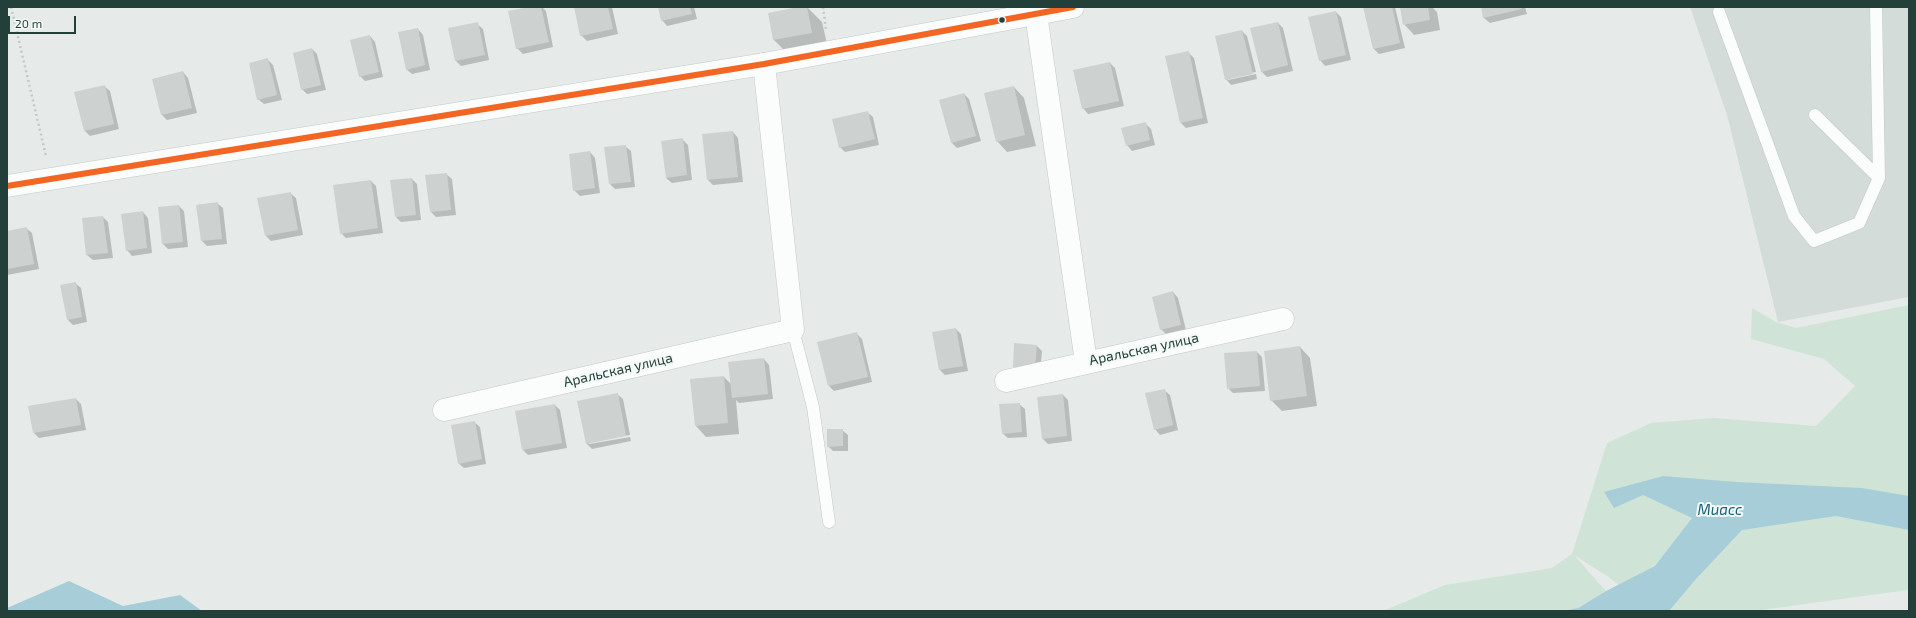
<!DOCTYPE html>
<meta charset="utf-8">
<style>
body{margin:0}
#map{position:relative;width:1916px;height:618px;overflow:hidden;background:#e6ebe9;font-family:"Exo 2",sans-serif}
canvas{display:block}
.frame{position:absolute;inset:0;border:8px solid #233f39;pointer-events:none}
.scale{position:absolute;left:8px;top:16px;width:68px;height:18px;box-sizing:border-box;border:2px solid #233f39;border-top:0;padding-left:5px;font-size:12px;line-height:14px;white-space:nowrap;color:#233f39;-webkit-text-stroke:3px #f4f9f7;paint-order:stroke}
</style>
<div id="map">
<canvas width="1916" height="618"></canvas>
<div class="frame"></div>
<div class="scale">20 m</div>
</div>
<script>
const ctx = document.querySelector('canvas').getContext('2d');
ctx.lineJoin = 'round';
function fillPath(path, color) {
  ctx.fillStyle = color;
  ctx.fill(path, 'evenodd');
}
function shape(rows) {
  const path = new Path2D();
  for (const r of rows) {
    path.moveTo(r[0], r[1]);
    for (let i = 2; i < r.length; i += 2) path.lineTo(r[i], r[i + 1]);
  }
  return path;
}
function stroke(path, color, width, dash) {
  ctx.strokeStyle = color;
  ctx.lineWidth = width;
  ctx.lineCap = dash ? 'butt' : 'round';
  ctx.setLineDash(dash || []);
  ctx.stroke(path);
}
function write(font, color, halo, rows, align = 'center') {
  ctx.font = font + ' "Exo 2",sans-serif';
  ctx.lineWidth = 4;
  ctx.setLineDash([]);
  ctx.textBaseline = 'middle';
  ctx.strokeStyle = halo;
  ctx.fillStyle = color;
  for (const [text, x, y, turn = 0] of rows) {
    ctx.save();
    ctx.translate(x, y);
    ctx.rotate((+turn || 0) * Math.PI / 180);
    ctx.textAlign = isNaN(turn) ? turn : align;
    if (halo) ctx.strokeText(text, 0, 0);
    ctx.fillText(text, 0, 0);
    ctx.restore();
  }
}
const built = shape([
 [1690,7,1909,7,1909,297,1778,322,1727,115]
]);
const green = shape([
 [1909,305,1908,590,1754,611,1654,611,1607,576,1574,555,1606,591,1578,608,1562,611,1383,611,1445,585,1552,568,1572,554,1607,443,1651,423,1714,418,1816,426,1855,386,1824,359,1751,339,1752,308,1776,322,1796,328]
]);
const water = shape([
 [1663,476,1737,482,1862,488,1909,496,1909,530,1836,516,1742,530,1696,579,1669,611,1562,611,1578,608,1606,591,1655,566,1692,518,1643,495,1614,508,1604,492],
 [69,581,123,606,180,595,202,611,7,611,7,608]
]);
const shadow = shape([
 [533,7,542,7,546,11,553,47,523,54,517,48],
 [575,7,612,7,618,34,587,41,581,35],
 [659,7,694,7,697,19,667,26,662,20],
 [803,7,807,7,822,22,828,48,790,56,774,40,769,14],
 [1364,7,1395,7,1405,48,1379,54,1374,49],
 [1401,7,1432,7,1437,12,1440,30,1414,35,1404,24],
 [1482,7,1525,7,1527,14,1490,23,1484,18],
 [1336,12,1341,17,1351,60,1325,66,1320,60],
 [1278,23,1283,28,1293,71,1267,77,1261,71],
 [477,24,483,29,489,60,461,66,455,60],
 [418,29,423,35,430,70,412,74,406,69],
 [1242,31,1247,36,1256,72,1228,78,1228,80,1256,74,1257,79,1231,85,1226,79,1216,37],
 [370,36,375,42,383,77,365,81,360,76],
 [312,49,317,54,326,90,307,94,302,89],
 [1188,52,1194,58,1208,123,1186,128,1181,123,1166,57],
 [268,60,273,65,282,100,264,104,258,99],
 [1110,63,1115,68,1124,106,1088,114,1083,108],
 [183,72,188,78,197,113,167,120,162,115,154,79],
 [104,86,110,91,119,129,90,136,85,131,75,93],
 [1014,87,1024,98,1036,146,1007,152,997,141],
 [964,94,969,99,981,141,957,148,952,143,940,100],
 [867,112,873,117,879,145,845,152,840,147],
 [1146,124,1151,129,1155,145,1132,151,1127,145],
 [733,132,738,138,743,182,713,185,708,180],
 [683,140,688,145,692,180,672,183,666,178],
 [625,146,631,151,635,187,615,189,610,184],
 [590,152,595,158,600,193,580,196,574,190],
 [446,174,452,179,456,215,436,217,431,212],
 [412,179,417,184,421,220,401,222,396,217],
 [371,181,376,186,383,233,346,238,341,233],
 [290,193,296,198,303,235,271,241,266,236,259,199],
 [217,203,223,208,227,244,207,246,202,241,197,205],
 [179,206,184,211,188,247,168,249,163,244],
 [143,212,148,218,152,253,132,256,127,250],
 [103,217,108,222,113,258,93,260,87,255],
 [26,228,32,233,39,269,7,275,7,232],
 [75,283,81,288,87,322,73,325,68,320],
 [1173,292,1178,298,1186,330,1167,335,1161,329],
 [956,329,961,334,968,371,945,375,940,370,934,333],
 [856,333,862,339,872,382,834,391,829,386],
 [1036,345,1042,351,1040,373,1019,371,1014,366],
 [1300,347,1310,358,1317,406,1282,411,1271,400],
 [1257,352,1262,357,1265,391,1233,393,1228,388],
 [764,359,769,365,773,399,739,403,736,400,739,434,706,437,696,426,691,380,724,377,732,385],
 [1164,390,1170,395,1178,430,1160,435,1155,429],
 [617,394,623,399,630,435,589,442,589,444,630,437,631,441,592,449,587,444],
 [1063,395,1068,400,1072,441,1048,444,1043,439],
 [76,399,81,404,86,430,39,438,34,433],
 [1019,404,1025,409,1027,437,1008,438,1002,433],
 [555,405,560,410,567,448,528,455,523,450],
 [474,422,480,427,486,464,464,468,458,463],
 [842,430,848,435,848,451,833,451,828,446]
]);
const building = shape([
 [529,7,541,7,549,42,516,49,508,11],
 [574,7,608,7,613,29,580,36],
 [658,7,690,7,692,14,661,21],
 [798,7,807,7,812,33,773,40,768,13],
 [1363,7,1392,7,1400,43,1373,49],
 [1400,7,1428,7,1430,20,1403,25],
 [1481,7,1521,7,1522,9,1483,18],
 [1336,11,1346,55,1319,61,1308,17],
 [478,22,485,55,455,61,448,28],
 [1278,22,1288,65,1261,72,1250,28],
 [418,28,425,65,406,70,398,32],
 [1242,30,1253,74,1225,80,1215,36],
 [370,35,379,72,359,77,350,40],
 [312,48,321,85,301,90,293,53],
 [1189,51,1203,118,1180,123,1165,56],
 [268,58,277,95,257,100,249,63],
 [1110,62,1119,101,1082,109,1073,70],
 [183,71,192,108,161,115,152,79],
 [105,85,114,124,84,131,74,92],
 [1014,86,1025,135,996,142,984,93],
 [964,93,976,136,951,143,939,100],
 [868,111,875,139,839,148,832,119],
 [1146,122,1150,140,1126,146,1121,128],
 [733,131,738,177,707,180,702,134],
 [683,138,687,175,666,178,661,141],
 [626,145,631,182,609,184,604,147],
 [590,151,595,188,573,191,569,154],
 [447,173,451,210,430,212,425,175],
 [412,178,416,215,395,217,390,180],
 [371,180,378,228,340,234,333,185],
 [291,192,298,230,265,236,257,198],
 [218,202,222,239,201,241,196,205],
 [179,205,183,242,162,244,158,207],
 [143,211,147,248,126,251,121,214],
 [103,216,108,253,86,255,82,218],
 [27,227,34,264,7,269,7,231],
 [76,282,82,317,67,320,60,285],
 [1173,291,1181,325,1160,330,1152,297],
 [956,328,963,366,939,370,932,332],
 [857,332,868,377,828,386,817,342],
 [1014,343,1037,345,1035,368,1013,367],
 [1300,346,1307,396,1270,401,1264,351],
 [1257,351,1260,386,1227,389,1224,353],
 [764,358,768,394,732,398,728,362],
 [724,376,728,423,695,426,690,379],
 [1165,389,1173,425,1154,430,1145,393],
 [618,393,626,436,586,444,577,401],
 [1063,394,1067,436,1042,439,1037,397],
 [76,398,81,425,33,433,28,406],
 [1020,403,1022,432,1002,434,999,404],
 [555,404,562,443,522,450,515,411],
 [475,421,482,459,458,464,451,425],
 [827,429,843,429,843,446,827,447]
]);
const path = shape([
 [11,7,46,156],
 [823,7,826,30]
]);
const lane = shape([
 [1719,12,1794,216,1814,241,1859,223,1879,178,1876,7],
 [1815,115,1879,178],
 [793,330,813,407,829,522]
]);
const street = shape([
 [1036,14,1086,362],
 [1006,381,1283,319],
 [444,410,793,330,764,64]
]);
const secondary = shape([
 [7,186,764,64,1073,7]
]);
const bus1 = shape([
 [7,186,764,64,1073,7]
]);
const markers = [
 [1002,20,3.5,"#233f39"]
];
const streetNames = [
 ["Аральская улица",1144,349,-12],
 ["Аральская улица",618,370,-13]
];
const waterNames = [
 ["Миасс",1720,510]
];
fillPath(built, '#d4dcd9');
fillPath(green, '#cfe4d7');
fillPath(water, '#a7ced8');
fillPath(shadow, '#0003');
fillPath(building, '#cdd2d0');
stroke(lane, '#c3c8c6', 13);
stroke(street, '#c3c8c6', 23);
stroke(secondary, '#c1c9c6', 23);
stroke(path, '#c2cac9', 2.5, [2, 3]);
stroke(lane, '#fbfcfc', 12);
stroke(street, '#fbfcfc', 22);
stroke(secondary, '#fbfcfc', 22);
stroke(bus1, '#f26522', 6);
for (const [x, y, r, color] of markers) {
  const dot = new Path2D();
  dot.arc(x, y, r, 0, 2 * Math.PI);
  ctx.fillStyle = color;
  ctx.fill(dot);
  stroke(dot, '#f4f9f7', 1.5);
}
write('14px', '#233f39', '#f4f9f7', streetNames);
write('italic 15px', '#1d647b', '#f4f9f7', waterNames);
</script>
